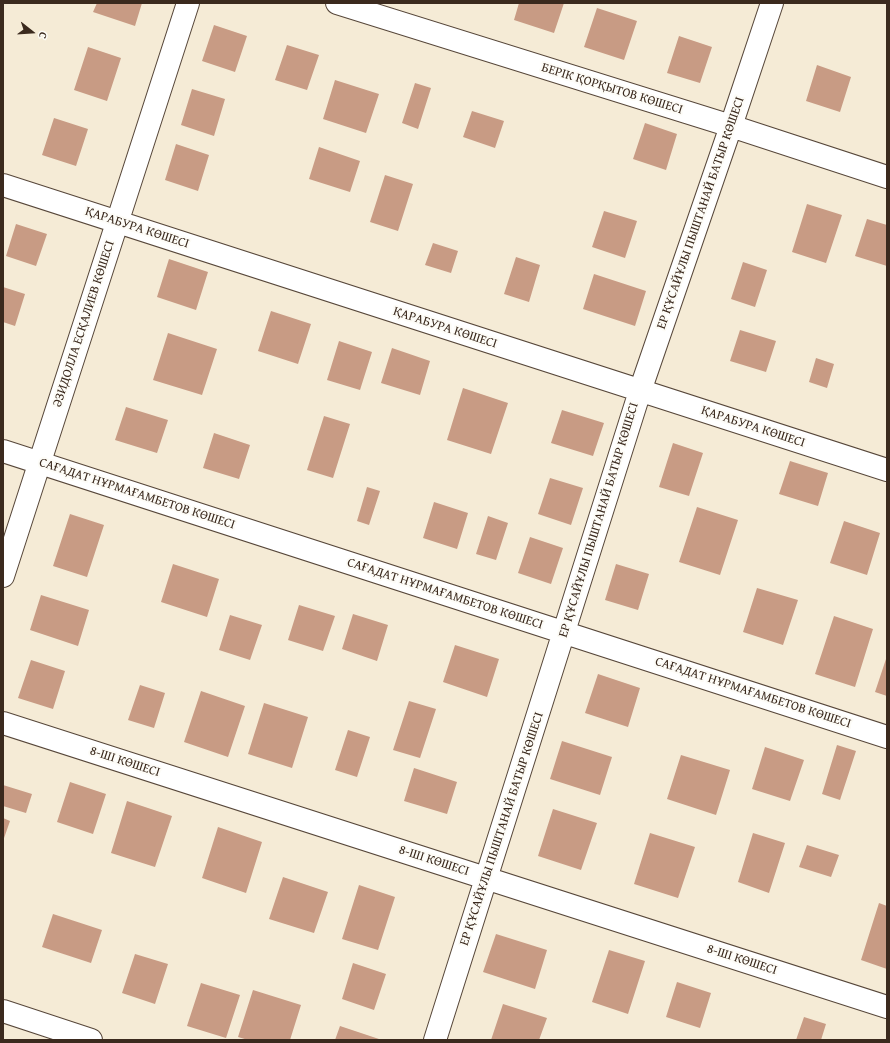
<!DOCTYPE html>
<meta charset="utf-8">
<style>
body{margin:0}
#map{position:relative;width:890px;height:1043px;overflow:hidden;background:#f5ebd6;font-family:"Gentium Book Plus",serif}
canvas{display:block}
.frame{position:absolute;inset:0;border:4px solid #3b2a1e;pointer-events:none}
.north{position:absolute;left:12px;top:12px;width:40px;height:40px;-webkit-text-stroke:3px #fdfcf7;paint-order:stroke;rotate:107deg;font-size:11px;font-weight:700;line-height:16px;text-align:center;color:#3b2a1e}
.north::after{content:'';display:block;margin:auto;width:14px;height:18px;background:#3b2a1e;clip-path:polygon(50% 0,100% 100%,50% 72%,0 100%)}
</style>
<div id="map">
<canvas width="890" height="1043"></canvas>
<div class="frame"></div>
<div class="north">С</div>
</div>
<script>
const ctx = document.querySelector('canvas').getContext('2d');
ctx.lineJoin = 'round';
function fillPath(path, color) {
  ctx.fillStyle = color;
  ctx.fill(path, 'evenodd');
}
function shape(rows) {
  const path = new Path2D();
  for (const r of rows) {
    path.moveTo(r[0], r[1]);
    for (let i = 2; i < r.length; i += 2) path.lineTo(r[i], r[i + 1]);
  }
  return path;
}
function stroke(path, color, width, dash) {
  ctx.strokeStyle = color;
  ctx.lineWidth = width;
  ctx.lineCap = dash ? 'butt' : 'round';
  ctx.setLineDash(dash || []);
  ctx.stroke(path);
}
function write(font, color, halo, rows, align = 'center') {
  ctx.font = font + ' "Gentium Book Plus",serif';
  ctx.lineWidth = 4;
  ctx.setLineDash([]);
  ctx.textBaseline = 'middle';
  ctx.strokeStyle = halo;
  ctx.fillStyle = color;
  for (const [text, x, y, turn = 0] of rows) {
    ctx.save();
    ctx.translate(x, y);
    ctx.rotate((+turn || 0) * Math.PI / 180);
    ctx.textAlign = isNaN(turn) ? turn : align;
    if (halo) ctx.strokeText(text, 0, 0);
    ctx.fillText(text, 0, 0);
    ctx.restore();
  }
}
const building = shape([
 [97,3,142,3,135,26,93,12],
 [519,3,564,3,554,33,514,20],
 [597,8,637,21,624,60,584,47],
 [214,25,247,36,235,72,202,61],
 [679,36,712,47,700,83,667,73],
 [287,45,319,55,307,90,275,80],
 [88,47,121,58,107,101,74,90],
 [817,65,851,77,840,112,806,101],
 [335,80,379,94,366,133,323,119],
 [415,83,431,88,418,129,402,123],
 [192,89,225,99,214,136,181,125],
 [472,111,504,121,495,148,463,137],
 [54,118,88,129,76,166,42,155],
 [645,123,677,134,666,170,633,159],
 [176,144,209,155,198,191,165,180],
 [319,147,360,161,350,192,309,179],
 [385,175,413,184,398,231,370,222],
 [807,204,842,215,826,263,792,252],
 [604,211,637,221,625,258,592,247],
 [867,219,887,225,887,266,855,256],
 [16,224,47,234,36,266,6,256],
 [433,243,458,251,451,273,425,265],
 [516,257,540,265,529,302,504,294],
 [169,259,208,272,196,310,157,297],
 [743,262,767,270,755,307,731,299],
 [594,274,646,291,635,326,583,309],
 [3,287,25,294,15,326,3,322],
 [271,311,311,324,298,364,258,351],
 [740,330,776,341,766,372,730,361],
 [168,333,217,349,202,395,153,380],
 [339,341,372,352,360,390,327,380],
 [392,348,430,361,420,395,381,383],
 [816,358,834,364,827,388,809,382],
 [463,388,508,403,491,454,447,440],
 [126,407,168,420,157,453,115,440],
 [562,410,604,423,593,456,551,443],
 [324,416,350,424,333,478,307,470],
 [214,433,250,445,239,479,203,468],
 [673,443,703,453,689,496,659,487],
 [790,461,828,473,818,506,779,494],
 [550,478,583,488,571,525,538,514],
 [367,487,380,491,369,525,357,521],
 [434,502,468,513,457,549,423,538],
 [697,507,738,520,720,575,679,562],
 [70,514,104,525,87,577,53,566],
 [488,516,508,523,496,560,476,554],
 [844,521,880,533,867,575,830,563],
 [530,537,563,548,551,584,518,573],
 [173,564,219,579,207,617,161,602],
 [616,564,649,574,638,610,605,600],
 [757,588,798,600,783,645,743,632],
 [41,595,89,610,78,646,30,630],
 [299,605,335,616,323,651,288,640],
 [353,614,388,625,377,661,342,649],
 [230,615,262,625,250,660,219,650],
 [834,616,873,629,855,687,815,674],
 [455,645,499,659,487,697,443,682],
 [887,656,887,696,875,692],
 [31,660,65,671,53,709,18,698],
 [598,674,640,688,628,727,585,713],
 [140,685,165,693,154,728,128,720],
 [201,691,245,706,228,757,184,742],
 [409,701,436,709,420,758,393,750],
 [264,703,308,717,292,768,248,754],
 [348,730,370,737,357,777,335,770],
 [562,741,612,757,600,795,550,779],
 [837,745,856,751,840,800,822,794],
 [765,747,804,760,790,801,752,789],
 [681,755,730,770,716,815,667,799],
 [414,768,457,782,447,814,404,801],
 [70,782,106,794,93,834,57,822],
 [3,785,32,794,26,813,3,806],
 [127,801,172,816,155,867,111,853],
 [553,809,597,823,581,870,538,856],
 [3,818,10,821,3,841],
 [218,827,262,842,246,893,202,878],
 [650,833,695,847,678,898,634,884],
 [753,833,785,843,769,893,738,882],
 [807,845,839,855,831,877,799,867],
 [283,877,328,892,314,933,269,919],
 [359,885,395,897,378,950,342,939],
 [879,903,887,906,887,969,861,960],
 [53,914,102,930,91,963,42,947],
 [496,934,547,950,535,989,483,972],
 [609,950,645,961,628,1014,592,1002],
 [135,954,168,964,155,1004,122,993],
 [353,963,386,974,374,1010,342,999],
 [677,982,711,993,700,1028,666,1017],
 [201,983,240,995,226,1038,187,1026],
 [253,990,301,1005,290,1040,248,1040,238,1037],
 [503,1004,547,1018,539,1040,491,1040],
 [804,1017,826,1024,821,1040,796,1040],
 [340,1026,382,1040,335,1040]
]);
const minor = shape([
 [337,3,731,126,887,177],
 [3,185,887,470],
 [3,451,887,737],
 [3,576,188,3],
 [3,723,887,1007],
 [3,1011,91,1040],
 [435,1040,640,391,731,126,772,3]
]);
const streetNames = [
 ["БЕРІК ҚОРҚЫТОВ КӨШЕСІ",612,89,17],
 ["ЕР ҚҰСАЙҰЛЫ ПЫШТАНАЙ БАТЫР КӨШЕСІ",701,213,-71],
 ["ҚАРАБУРА КӨШЕСІ",137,228,18],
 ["ӘЗИДОЛЛА ЕСҚАЛИЕВ КӨШЕСІ",84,324,-72],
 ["ҚАРАБУРА КӨШЕСІ",445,328,18],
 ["ҚАРАБУРА КӨШЕСІ",753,427,18],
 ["САҒАДАТ НҰРМАҒАМБЕТОВ КӨШЕСІ",137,494,18],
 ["ЕР ҚҰСАЙҰЛЫ ПЫШТАНАЙ БАТЫР КӨШЕСІ",599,520,-73],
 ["САҒАДАТ НҰРМАҒАМБЕТОВ КӨШЕСІ",445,594,18],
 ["САҒАДАТ НҰРМАҒАМБЕТОВ КӨШЕСІ",753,693,18],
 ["8-ШI КӨШЕСI",125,762,18],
 ["ЕР ҚҰСАЙҰЛЫ ПЫШТАНАЙ БАТЫР КӨШЕСІ",502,829,-72],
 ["8-ШI КӨШЕСI",434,861,18],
 ["8-ШI КӨШЕСI",742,960,18]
];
fillPath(building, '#c89b84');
stroke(minor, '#57473a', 24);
stroke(minor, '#fff', 22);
write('13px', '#3b2a1e', '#fdfcf7', streetNames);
</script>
